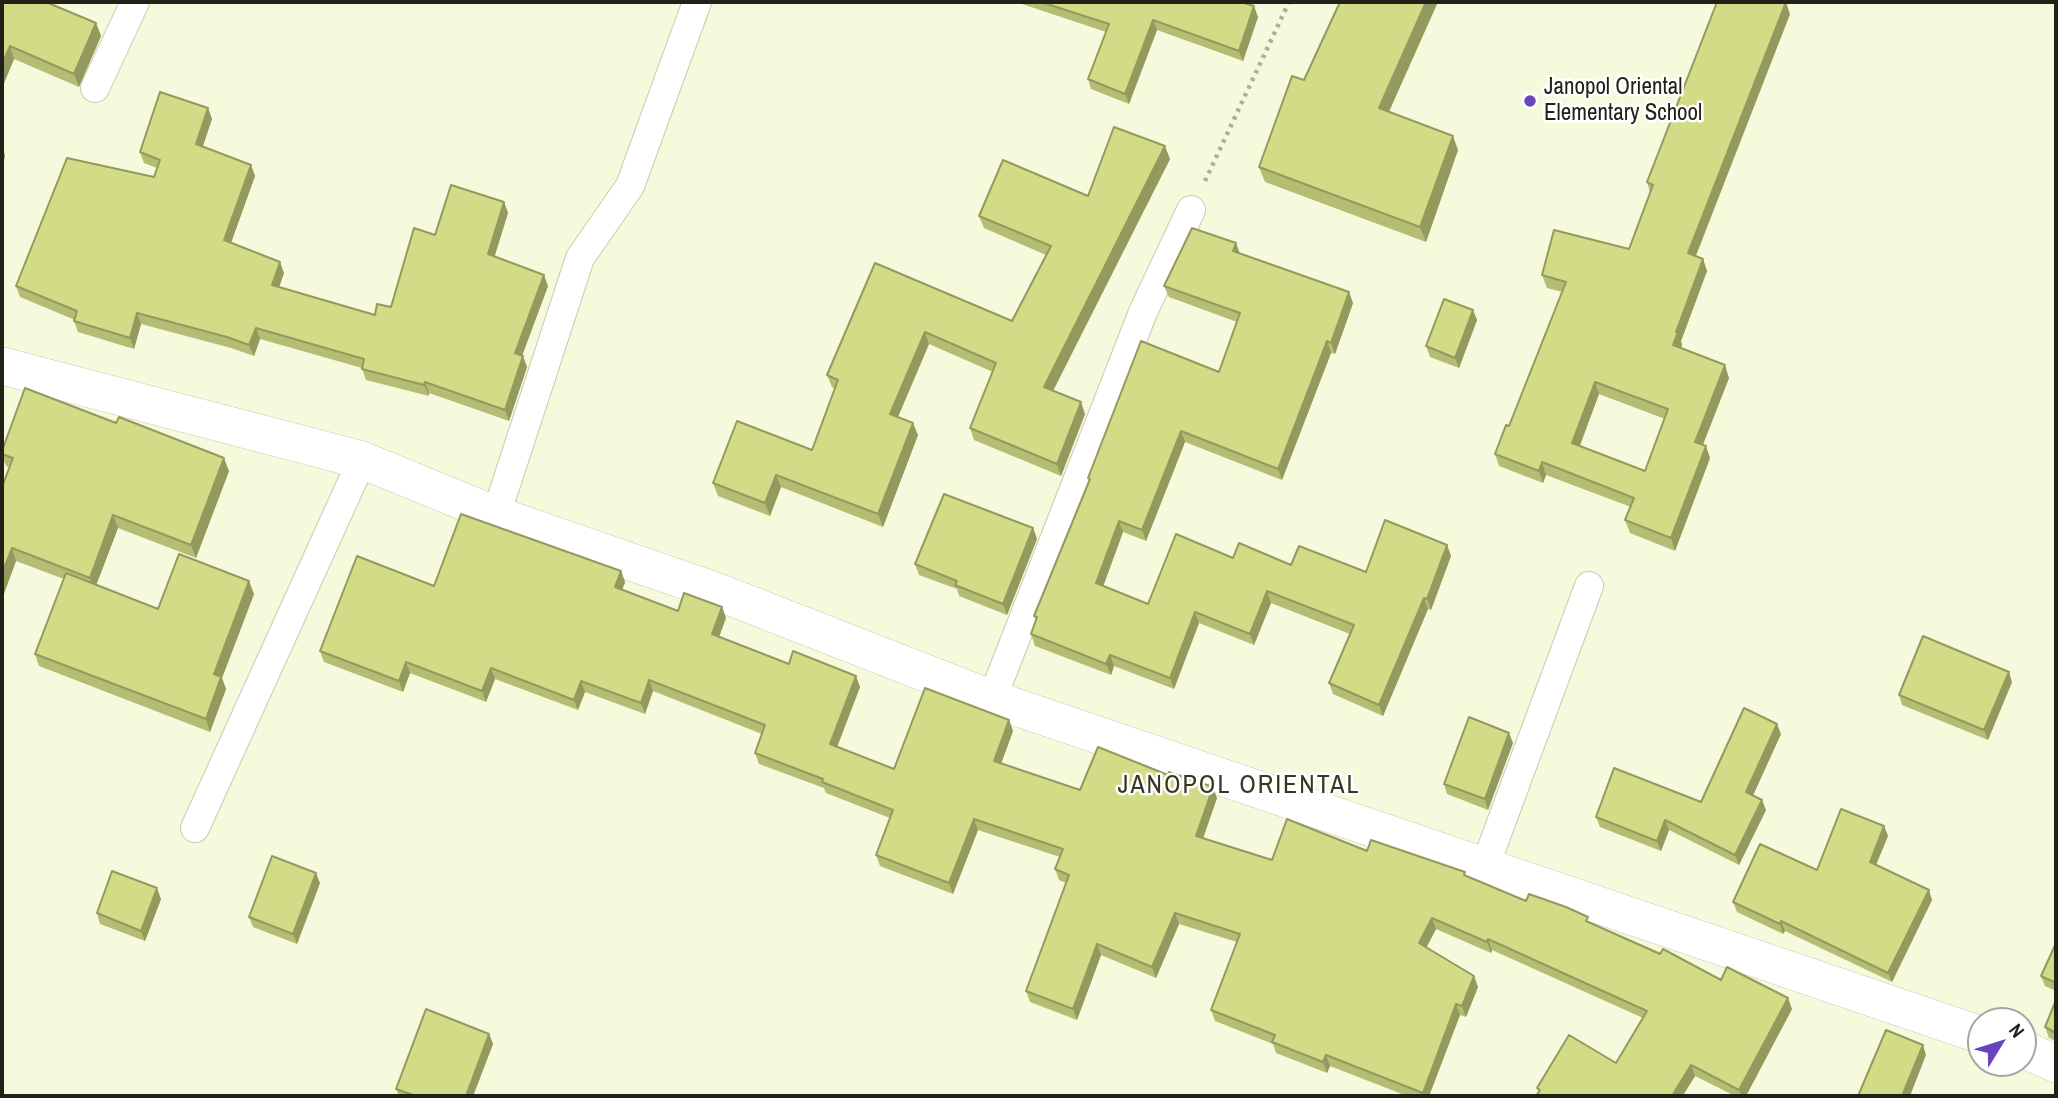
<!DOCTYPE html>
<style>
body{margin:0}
#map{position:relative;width:2058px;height:1098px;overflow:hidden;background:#f6fadd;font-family:"Archivo Narrow",sans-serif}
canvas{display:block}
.frame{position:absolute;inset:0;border:4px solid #212217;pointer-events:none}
.north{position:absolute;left:1967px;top:1007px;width:70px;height:70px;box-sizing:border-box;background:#fff;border:2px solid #a6a7a2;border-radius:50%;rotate:52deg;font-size:19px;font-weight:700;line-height:28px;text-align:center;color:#212217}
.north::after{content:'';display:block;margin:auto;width:24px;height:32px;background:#6a44bd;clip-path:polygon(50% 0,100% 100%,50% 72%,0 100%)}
</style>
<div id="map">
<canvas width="2058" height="1098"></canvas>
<div class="frame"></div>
<div class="north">N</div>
</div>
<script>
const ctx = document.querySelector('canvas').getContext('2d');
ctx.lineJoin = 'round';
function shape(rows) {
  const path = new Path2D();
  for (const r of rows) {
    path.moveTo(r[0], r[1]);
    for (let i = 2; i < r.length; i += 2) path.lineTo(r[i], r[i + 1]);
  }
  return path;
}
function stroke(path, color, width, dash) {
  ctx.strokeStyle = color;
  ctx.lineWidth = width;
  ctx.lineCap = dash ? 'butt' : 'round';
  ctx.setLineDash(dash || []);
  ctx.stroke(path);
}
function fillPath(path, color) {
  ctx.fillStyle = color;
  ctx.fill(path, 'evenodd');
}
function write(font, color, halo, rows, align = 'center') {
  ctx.font = font + ' "Archivo Narrow",sans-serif';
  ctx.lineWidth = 5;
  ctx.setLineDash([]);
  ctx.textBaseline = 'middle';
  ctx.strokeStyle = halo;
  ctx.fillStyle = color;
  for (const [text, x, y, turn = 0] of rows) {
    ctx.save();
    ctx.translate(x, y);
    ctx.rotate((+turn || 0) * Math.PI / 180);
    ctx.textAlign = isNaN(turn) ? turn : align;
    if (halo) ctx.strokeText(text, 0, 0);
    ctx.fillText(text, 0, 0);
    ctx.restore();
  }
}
const path = shape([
 [1205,181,1289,2]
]);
const minor = shape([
 [95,88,135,2],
 [496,515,580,258,630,186,697,2],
 [992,699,1143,312,1191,210],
 [195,828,362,460],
 [1485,866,1589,586]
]);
const tertiary = shape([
 [2,366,362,460,496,515,718,592,992,699,1981,1035],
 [2023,1049,2056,1064]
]);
const wall = shape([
 [2,2,53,2,52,4,96,23,101,36,79,87,14,59,2,88],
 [1016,2,1241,2,1258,17,1243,61,1157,30,1129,104,1091,89,1088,79,1106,32],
 [1790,14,1696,256,1703,259,1707,271,1681,341,1682,345,1681,348,1729,378,1703,445,1710,458,1675,551,1630,533,1625,520,1631,507,1546,475,1543,483,1499,466,1495,454,1509,426,1562,292,1547,288,1542,275,1629,249,1650,192,1647,182],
 [1599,394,1665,419,1645,471,1580,446],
 [208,108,212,119,202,147,251,165,255,176,231,243,284,273,279,287,375,315,391,307,435,235,504,202,508,213,494,256,548,286,522,356,527,367,509,421,429,393,429,396,366,380,362,368,260,339,254,356,231,348,141,324,134,349,78,332,74,321,75,320,20,297,16,286,154,177,157,168,144,163,140,152],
 [1389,112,1458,150,1426,242,1265,182,1259,167],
 [1170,159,1053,390,1085,414,1061,476,974,440,970,428,993,372,929,344,898,417,918,435,883,527,781,487,770,516,718,496,713,483,812,450,835,389,832,387,827,375,875,263,1012,321,1046,255,984,228,979,216,1088,196],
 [1236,243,1239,253,1353,303,1335,354,1331,353,1282,480,1185,442,1146,541,1123,532,1103,586,1148,604,1233,558,1366,572,1447,545,1451,556,1431,610,1428,609,1383,716,1333,694,1329,683,1350,634,1271,603,1254,645,1199,623,1174,689,1114,666,1111,675,1035,646,1031,634,1036,621,1034,616,1089,482,1088,478,1219,372,1237,322,1169,297,1164,286],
 [1473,310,1477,320,1459,368,1430,357,1426,346],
 [2,451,229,471,196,558,118,528,96,585,158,609,254,594,222,678,226,689,210,732,39,666,35,654,64,579,16,561,2,599,2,487,9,467,6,466,2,456],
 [1033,528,1037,539,1007,615,959,596,957,589,919,575,915,564],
 [621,571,625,582,622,590,678,611,722,607,726,618,719,637,789,664,860,687,837,747,894,769,1009,720,1013,731,1001,763,1080,790,1217,798,1203,838,1272,860,1367,851,1467,876,1526,901,1591,923,1792,1009,1746,1096,1735,1096,1695,1076,1683,1096,1536,1096,1539,1092,1537,1088,1616,1063,1643,1018,1492,950,1491,953,1436,929,1426,948,1474,976,1478,987,1466,1017,1460,1015,1429,1096,1407,1096,1330,1066,1327,1073,1276,1053,1273,1044,1215,1021,1211,1010,1237,942,1179,924,1156,978,1101,955,1077,1020,1030,1002,1026,991,1066,883,1059,880,1055,869,1060,857,978,830,953,894,880,866,876,855,890,818,826,793,824,788,759,764,755,753,762,734,653,691,645,714,585,692,578,710,495,679,486,702,410,673,403,692,324,662,320,651,434,586],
 [2012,682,1988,740,1902,705,1899,695],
 [1781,734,1753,795,1766,810,1739,865,1669,830,1661,851,1600,827,1596,817,1701,802],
 [1513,743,1488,810,1447,794,1444,784],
 [1884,826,1888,836,1876,865,1932,900,1892,982,1785,931,1783,934,1737,912,1733,902,1817,870],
 [320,883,297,944,253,927,249,917],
 [161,899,145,941,100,924,97,913],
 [2056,943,2056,991,2045,986,2041,976],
 [2056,1000,2056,1041,2049,1038,2045,1027],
 [489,1034,493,1044,473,1096,399,1096,396,1089]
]);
const shadedWall = shape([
 [1426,2,1438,2,1384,123,1379,108],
 [1786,2,1790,14,1692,265,1688,253],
 [1254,6,1258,17,1243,61,1239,51],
 [1153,20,1157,30,1129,104,1125,94],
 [96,23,101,36,79,87,74,74],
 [10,46,14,59,2,88,2,65],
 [208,108,212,119,200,155,196,144],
 [1453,136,1458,150,1426,242,1420,227],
 [2,146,5,155,2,171],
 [1165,146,1170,159,1049,399,1044,387],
 [251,165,255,176,228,251,224,240],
 [504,202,508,213,492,265,488,254],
 [1236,243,1240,254,1233,251],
 [1703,259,1707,271,1681,341,1682,345,1677,358,1673,345,1676,332],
 [280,262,284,273,276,296,272,285],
 [544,275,548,286,519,364,515,353],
 [1349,292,1353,303,1335,354,1331,343],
 [1473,310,1477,320,1459,368,1455,358],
 [137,313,141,324,134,349,130,338],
 [256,328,260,339,254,356,249,345],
 [925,332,929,344,894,426,890,414],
 [1327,341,1331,353,1282,480,1278,469],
 [523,356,527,367,509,421,505,410],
 [1725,365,1729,378,1699,454,1695,442],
 [425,382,429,393,429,396,424,385],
 [1595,382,1599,394,1576,455,1572,443],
 [1081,402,1085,414,1061,476,1057,464],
 [913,423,918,435,883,527,878,514],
 [1181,431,1185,442,1146,541,1142,530],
 [1706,446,1710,458,1675,551,1671,538],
 [224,458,229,471,196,558,191,545],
 [1542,462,1546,475,1543,483,1539,471],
 [776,475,781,487,770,516,765,503],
 [113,515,118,528,94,591,90,578],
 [1119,521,1123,532,1100,595,1096,583],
 [1033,528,1037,539,1007,615,1003,604],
 [1447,545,1451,556,1431,610,1427,599],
 [12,548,16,561,2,599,2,573],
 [621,571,625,582,619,598,615,587],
 [249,581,254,594,222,678,226,689,210,732,206,719,214,674],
 [1267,591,1271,603,1254,645,1250,634],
 [1424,598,1428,609,1383,716,1379,705],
 [722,607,726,618,716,645,712,634],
 [1195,612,1199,623,1174,689,1170,678],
 [1110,655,1114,666,1111,675,1106,664],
 [406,662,410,673,403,692,399,681],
 [491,668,495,679,486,702,482,691],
 [2009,672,2012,682,1988,740,1984,730],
 [856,676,860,687,834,755,830,744],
 [649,680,653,691,645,714,641,703],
 [581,681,585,692,578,710,574,700],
 [1009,720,1013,731,998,772,994,761],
 [1777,724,1781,734,1750,802,1746,792],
 [1509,733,1513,743,1488,810,1485,799],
 [1213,787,1217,798,1200,847,1196,836],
 [1762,800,1766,810,1739,865,1735,855],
 [974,819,978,830,953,894,949,883],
 [1665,820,1669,830,1661,851,1657,841],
 [1884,826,1888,836,1873,872,1870,862],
 [316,873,320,883,297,944,293,934],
 [157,888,161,899,145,941,141,931],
 [1929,890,1932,900,1892,982,1888,973],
 [1175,913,1179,924,1156,978,1152,967],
 [1432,918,1436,929,1423,954,1419,943],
 [1781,921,1785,931,1783,934,1780,924],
 [1488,939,1492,950,1491,953,1487,942],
 [1097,944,1101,955,1077,1020,1073,1009],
 [1474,976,1478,987,1466,1017,1462,1006],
 [1788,998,1792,1009,1746,1096,1742,1096,1739,1090],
 [1456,1004,1460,1015,1429,1096,1424,1096,1423,1093],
 [489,1034,493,1044,473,1096,466,1096],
 [1923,1045,1926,1055,1910,1096,1902,1096],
 [1326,1055,1330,1066,1327,1073,1323,1062],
 [1691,1065,1695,1076,1682,1096,1672,1096]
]);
const building = shape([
 [2,2,46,2,96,23,74,74,10,46,2,65,2,2],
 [1041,2,1241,2,1254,6,1239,51,1153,20,1125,94,1088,79,1109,24,1041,2],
 [1340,2,1426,2,1379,108,1453,136,1420,227,1259,167,1292,76,1304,80,1340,2],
 [1717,2,1786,2,1688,253,1703,259,1676,332,1678,332,1673,345,1725,365,1695,442,1706,446,1671,538,1625,520,1634,498,1542,462,1539,471,1495,454,1506,425,1509,426,1566,282,1542,275,1554,230,1629,249,1653,185,1647,182,1717,2],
 [1595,382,1668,409,1645,471,1572,443,1595,382],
 [160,92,208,108,196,144,251,165,224,240,280,262,272,285,375,315,377,304,391,307,414,228,435,235,451,185,504,202,488,254,544,275,515,353,523,356,505,410,425,382,424,385,362,369,364,359,256,328,249,345,227,337,137,313,130,338,74,321,77,311,16,286,67,158,154,177,160,160,140,152,160,92],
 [1114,127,1165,146,1044,387,1081,402,1057,464,970,428,996,363,925,332,890,414,913,423,878,514,776,475,765,503,713,483,737,421,812,450,838,380,827,375,875,263,1012,321,1051,246,979,216,1003,160,1088,196,1114,127],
 [1192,228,1236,243,1233,251,1349,292,1331,343,1327,341,1278,469,1181,431,1142,530,1119,521,1096,583,1148,604,1176,534,1233,558,1239,543,1291,565,1299,546,1366,572,1385,520,1447,545,1427,599,1424,598,1379,705,1329,683,1354,625,1267,591,1250,634,1195,612,1170,678,1110,655,1106,664,1031,634,1037,617,1034,616,1090,479,1088,478,1141,341,1219,372,1240,313,1164,286,1192,228],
 [1444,299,1473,310,1455,358,1426,346,1444,299],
 [25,388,116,423,119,417,224,458,191,545,113,515,90,578,12,548,2,573,2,487,13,458,2,454,2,451,25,388],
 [944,494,1033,528,1003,604,955,585,957,581,915,564,944,494],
 [461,514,621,571,615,587,678,611,684,593,722,607,712,634,789,664,793,651,856,676,830,744,894,769,925,688,1009,720,994,761,1080,790,1098,747,1168,775,1169,772,1213,787,1196,836,1272,860,1287,819,1367,851,1371,840,1465,872,1464,875,1526,901,1529,894,1566,907,1588,917,1586,921,1660,954,1663,949,1721,980,1727,967,1788,998,1739,1090,1691,1065,1672,1096,1536,1096,1540,1090,1537,1088,1569,1035,1616,1063,1647,1011,1488,939,1487,942,1432,918,1419,943,1474,976,1462,1006,1456,1004,1423,1093,1326,1055,1323,1062,1272,1042,1275,1035,1211,1010,1240,934,1175,913,1152,967,1097,944,1073,1009,1026,991,1069,875,1055,869,1063,849,974,819,949,883,876,855,893,810,822,782,823,779,755,753,765,725,649,680,641,703,581,681,574,700,491,668,482,691,406,662,399,681,320,651,357,556,434,586,461,514],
 [179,554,249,581,214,674,221,677,206,719,35,654,66,573,158,609,179,554],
 [1923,636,2009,672,1984,730,1899,695,1923,636],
 [1744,708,1777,724,1746,792,1762,800,1735,855,1665,820,1657,841,1596,817,1614,768,1701,802,1744,708],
 [1469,717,1509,733,1485,799,1444,784,1469,717],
 [1841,809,1884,826,1870,862,1929,890,1888,973,1781,921,1780,924,1733,902,1760,844,1817,870,1841,809],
 [272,856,316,873,293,934,249,917,272,856],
 [112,871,157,888,141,931,97,913,112,871],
 [2056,943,2056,983,2041,976,2056,943],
 [2056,1000,2056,1033,2045,1027,2056,1000],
 [426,1009,489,1034,466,1096,416,1096,396,1089,426,1009],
 [1886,1030,1923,1045,1902,1096,1858,1096,1886,1030]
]);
const markers = [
 [1530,101,7,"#6a44bd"]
];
const poiNames = [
 ["Janopol Oriental",1544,88],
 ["Elementary School",1544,114]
];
const quarterNames = [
 ["JANOPOL ORIENTAL",1239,786]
];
stroke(minor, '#c9ccb0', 30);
stroke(tertiary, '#c9ccb0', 38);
stroke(path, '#adb099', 4.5, [3.5, 5]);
stroke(minor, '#fff', 28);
stroke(tertiary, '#fff', 37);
fillPath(wall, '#b5bc73');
fillPath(shadedWall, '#94995e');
fillPath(building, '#d3db86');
stroke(building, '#94995e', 2);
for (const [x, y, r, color] of markers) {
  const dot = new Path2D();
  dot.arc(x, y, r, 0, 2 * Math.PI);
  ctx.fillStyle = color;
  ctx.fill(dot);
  stroke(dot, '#fff', 2.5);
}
write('23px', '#212217', '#fff', poiNames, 'left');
ctx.letterSpacing = '2px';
write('26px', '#353720', '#fff', quarterNames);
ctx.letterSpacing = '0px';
</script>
